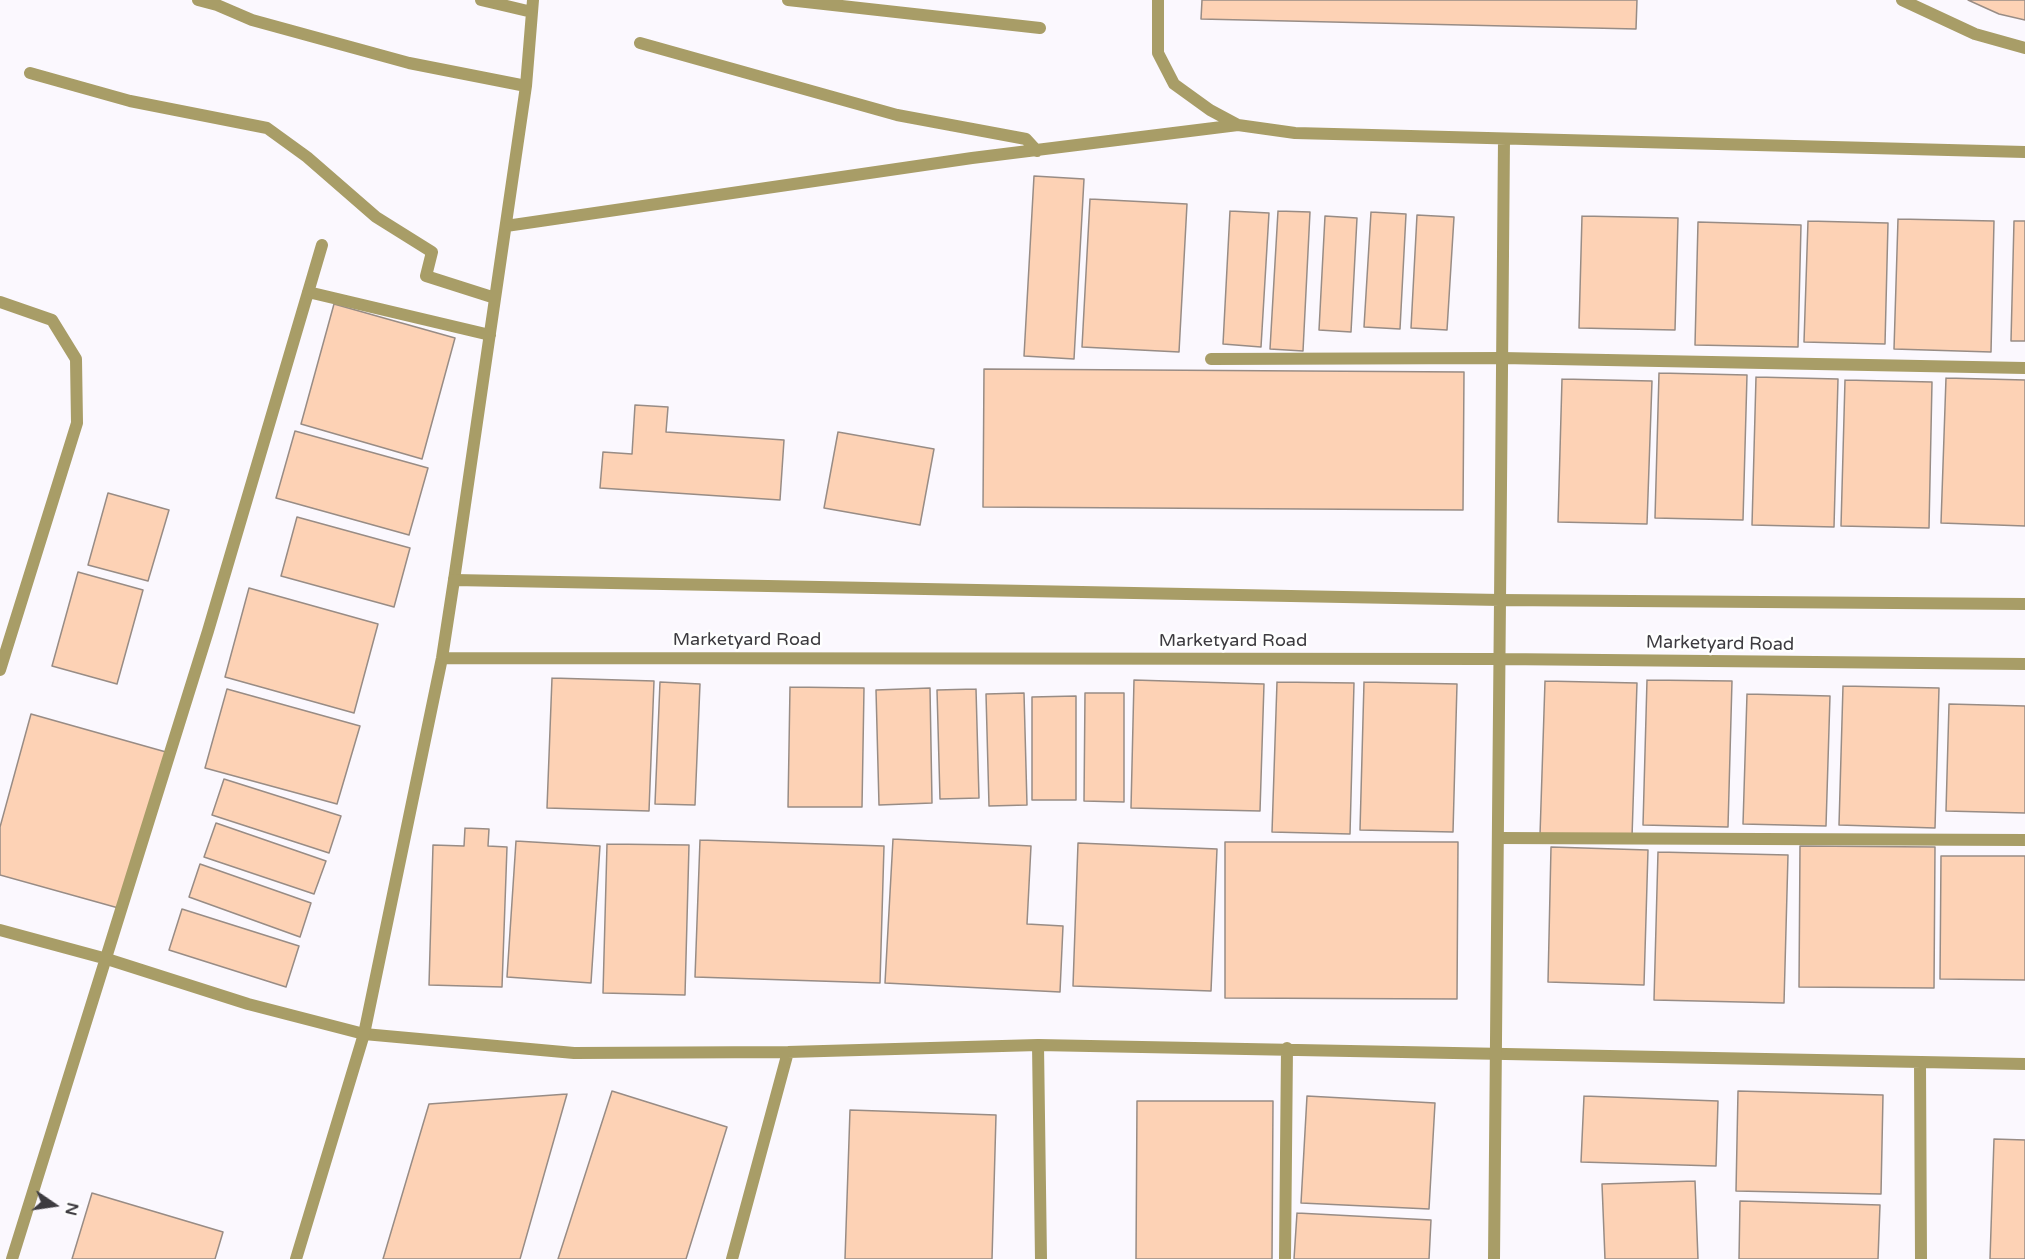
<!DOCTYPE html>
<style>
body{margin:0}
#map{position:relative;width:2025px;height:1259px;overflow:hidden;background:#fbf8fe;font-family:"Varela Round",sans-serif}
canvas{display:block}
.north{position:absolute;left:24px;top:1175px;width:60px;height:60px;-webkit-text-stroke:4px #fff;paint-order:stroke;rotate:103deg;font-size:16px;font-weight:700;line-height:24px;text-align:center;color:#3d3b40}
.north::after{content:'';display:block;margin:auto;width:21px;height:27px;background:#3d3b40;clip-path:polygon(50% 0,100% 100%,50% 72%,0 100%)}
</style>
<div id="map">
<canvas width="2025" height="1259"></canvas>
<div class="north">N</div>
</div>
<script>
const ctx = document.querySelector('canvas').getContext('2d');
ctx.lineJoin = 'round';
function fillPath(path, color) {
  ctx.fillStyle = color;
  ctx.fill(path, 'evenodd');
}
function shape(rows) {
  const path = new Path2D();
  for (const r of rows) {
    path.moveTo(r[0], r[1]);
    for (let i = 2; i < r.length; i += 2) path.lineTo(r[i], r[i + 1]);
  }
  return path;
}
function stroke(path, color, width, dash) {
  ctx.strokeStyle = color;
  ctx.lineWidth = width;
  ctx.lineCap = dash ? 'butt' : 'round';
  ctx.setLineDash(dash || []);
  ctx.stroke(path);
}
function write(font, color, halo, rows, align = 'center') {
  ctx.font = font + ' "Varela Round",sans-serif';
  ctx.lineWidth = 5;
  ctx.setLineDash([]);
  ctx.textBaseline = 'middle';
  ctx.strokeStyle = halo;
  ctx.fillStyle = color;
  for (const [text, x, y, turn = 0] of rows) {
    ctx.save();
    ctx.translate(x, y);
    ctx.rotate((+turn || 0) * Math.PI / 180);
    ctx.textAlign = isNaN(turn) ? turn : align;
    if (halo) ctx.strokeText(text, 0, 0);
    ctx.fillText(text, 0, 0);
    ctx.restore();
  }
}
const building = shape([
 [1202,0,1637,0,1636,29,1201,19,1202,0],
 [1968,0,2025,0,2025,20,1999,14,1968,0],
 [1034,176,1084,179,1074,359,1024,356,1034,176],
 [1090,199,1187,204,1179,352,1082,347,1090,199],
 [1230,211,1269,213,1261,347,1223,344,1230,211],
 [1278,211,1310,212,1303,351,1270,349,1278,211],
 [1371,212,1406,214,1400,329,1364,327,1371,212],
 [1417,215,1454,217,1447,330,1411,328,1417,215],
 [1325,216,1357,218,1351,332,1319,330,1325,216],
 [1582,216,1678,218,1675,330,1579,328,1582,216],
 [1898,219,1994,221,1991,352,1894,349,1898,219],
 [1808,221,1888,223,1885,344,1804,342,1808,221],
 [2014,221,2025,221,2025,341,2011,341,2014,221],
 [1698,222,1801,225,1798,347,1695,345,1698,222],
 [334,304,455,338,422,459,301,424,334,304],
 [984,369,1464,372,1463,510,983,507,984,369],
 [1659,373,1747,375,1743,520,1655,518,1659,373],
 [1756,377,1838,379,1834,527,1752,525,1756,377],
 [1946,378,2025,380,2025,526,1941,523,1946,378],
 [1562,379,1652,381,1647,524,1558,522,1562,379],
 [1845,380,1932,382,1929,528,1841,526,1845,380],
 [635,405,668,407,666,432,784,440,780,500,600,488,603,452,632,454,635,405],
 [295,431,428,468,409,535,276,498,295,431],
 [838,432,934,449,920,525,824,508,838,432],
 [108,493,169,510,148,581,88,565,108,493],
 [297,517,410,548,394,607,281,576,297,517],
 [78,572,143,590,117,684,52,666,78,572],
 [249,588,378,624,354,713,225,677,249,588],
 [552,678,654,681,649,811,547,808,552,678],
 [1134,680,1264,684,1260,811,1131,808,1134,680],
 [1647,680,1732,681,1728,827,1643,825,1647,680],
 [1545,681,1637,683,1632,837,1540,835,1545,681],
 [660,682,700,684,695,805,655,804,660,682],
 [1277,682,1354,683,1350,834,1272,832,1277,682],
 [1364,682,1457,684,1453,832,1360,830,1364,682],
 [1843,686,1939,688,1935,828,1839,825,1843,686],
 [790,687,864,688,862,807,788,807,790,687],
 [930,688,932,803,879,805,876,690,930,688],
 [227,689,360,726,337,804,205,768,227,689],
 [976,689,979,798,940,799,937,690,976,689],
 [1024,693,1027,805,989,806,986,694,1024,693],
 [1085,693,1124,693,1124,802,1084,801,1085,693],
 [1747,694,1830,696,1826,826,1743,824,1747,694],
 [1076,696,1076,800,1032,800,1032,697,1076,696],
 [1949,704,2025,706,2025,813,1946,811,1949,704],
 [31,714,166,752,122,909,0,875,0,827,31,714],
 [224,779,341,816,329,853,212,815,224,779],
 [216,823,326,861,314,894,204,857,216,823],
 [465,828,489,829,488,846,507,847,502,987,429,985,433,845,464,846,465,828],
 [893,839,1031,846,1027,924,1063,926,1060,992,885,983,893,839],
 [700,840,884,846,880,983,695,977,700,840],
 [516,841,600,846,591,983,507,977,516,841],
 [1225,842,1458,842,1457,999,1225,998,1225,842],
 [1078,843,1217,849,1211,991,1073,986,1078,843],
 [607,844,689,845,685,995,603,993,607,844],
 [1800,846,1935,847,1934,988,1799,987,1800,846],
 [1551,847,1648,850,1644,985,1548,982,1551,847],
 [1658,852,1788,855,1784,1003,1654,1000,1658,852],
 [1941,856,2025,856,2025,980,1940,979,1941,856],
 [200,864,311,903,300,937,189,897,200,864],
 [182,909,299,946,286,987,169,950,182,909],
 [612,1091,727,1127,686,1259,558,1259,612,1091],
 [1738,1091,1883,1095,1881,1194,1736,1191,1738,1091],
 [567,1094,520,1259,383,1259,429,1104,567,1094],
 [1307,1096,1435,1103,1429,1209,1301,1203,1307,1096],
 [1584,1096,1718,1101,1716,1166,1581,1162,1584,1096],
 [1137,1101,1273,1101,1272,1259,1136,1259,1137,1101],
 [850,1110,996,1115,992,1259,845,1259,850,1110],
 [1994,1139,2025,1140,2025,1259,1990,1259,1994,1139],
 [1695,1181,1698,1259,1605,1259,1602,1184,1695,1181],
 [92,1193,223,1232,215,1259,72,1259,92,1193],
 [1740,1201,1880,1205,1878,1259,1739,1259,1740,1201],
 [1297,1213,1431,1220,1429,1259,1294,1259,1297,1213]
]);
const service = shape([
 [1902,0,1975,34,2025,48],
 [1211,359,1502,358,2025,368]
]);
const minor = shape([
 [198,0,217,5,252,20,409,63,526,86],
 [481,0,532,12],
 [788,0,1040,28],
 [1158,0,1158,53,1174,84,1210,110,1238,125,1295,133,2025,152],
 [640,43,897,115,1026,139,1037,151],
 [30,73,130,101,267,128,307,157,376,217,432,252,426,276,495,298],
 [506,226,972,158,1238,125],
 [308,292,490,335],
 [0,302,52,320,76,359,77,423,0,670],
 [454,580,526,86,533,0],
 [1500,600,1504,139],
 [1498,838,2025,840],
 [0,930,107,959,248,1004,364,1034,574,1053,788,1052,1038,1045,2025,1064],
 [1038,1045,1041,1259],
 [1920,1062,1921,1259],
 [12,1259,208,631,322,245],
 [732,1259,788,1052],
 [1285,1259,1287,1048]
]);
const tertiary = shape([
 [442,658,1499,659,2025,664],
 [296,1259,364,1034,442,658,454,580,1500,600,2025,604],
 [1494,1259,1500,600]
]);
const streetNames = [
 ["Marketyard Road",747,640],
 ["Marketyard Road",1233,641],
 ["Marketyard Road",1720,644,1]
];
fillPath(building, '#fdd2b5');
stroke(building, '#988c85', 1.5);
stroke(service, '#a89d67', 12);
stroke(minor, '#a89d67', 12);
stroke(tertiary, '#a89d67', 12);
write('18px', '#3d3b40', '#fff', streetNames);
</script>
